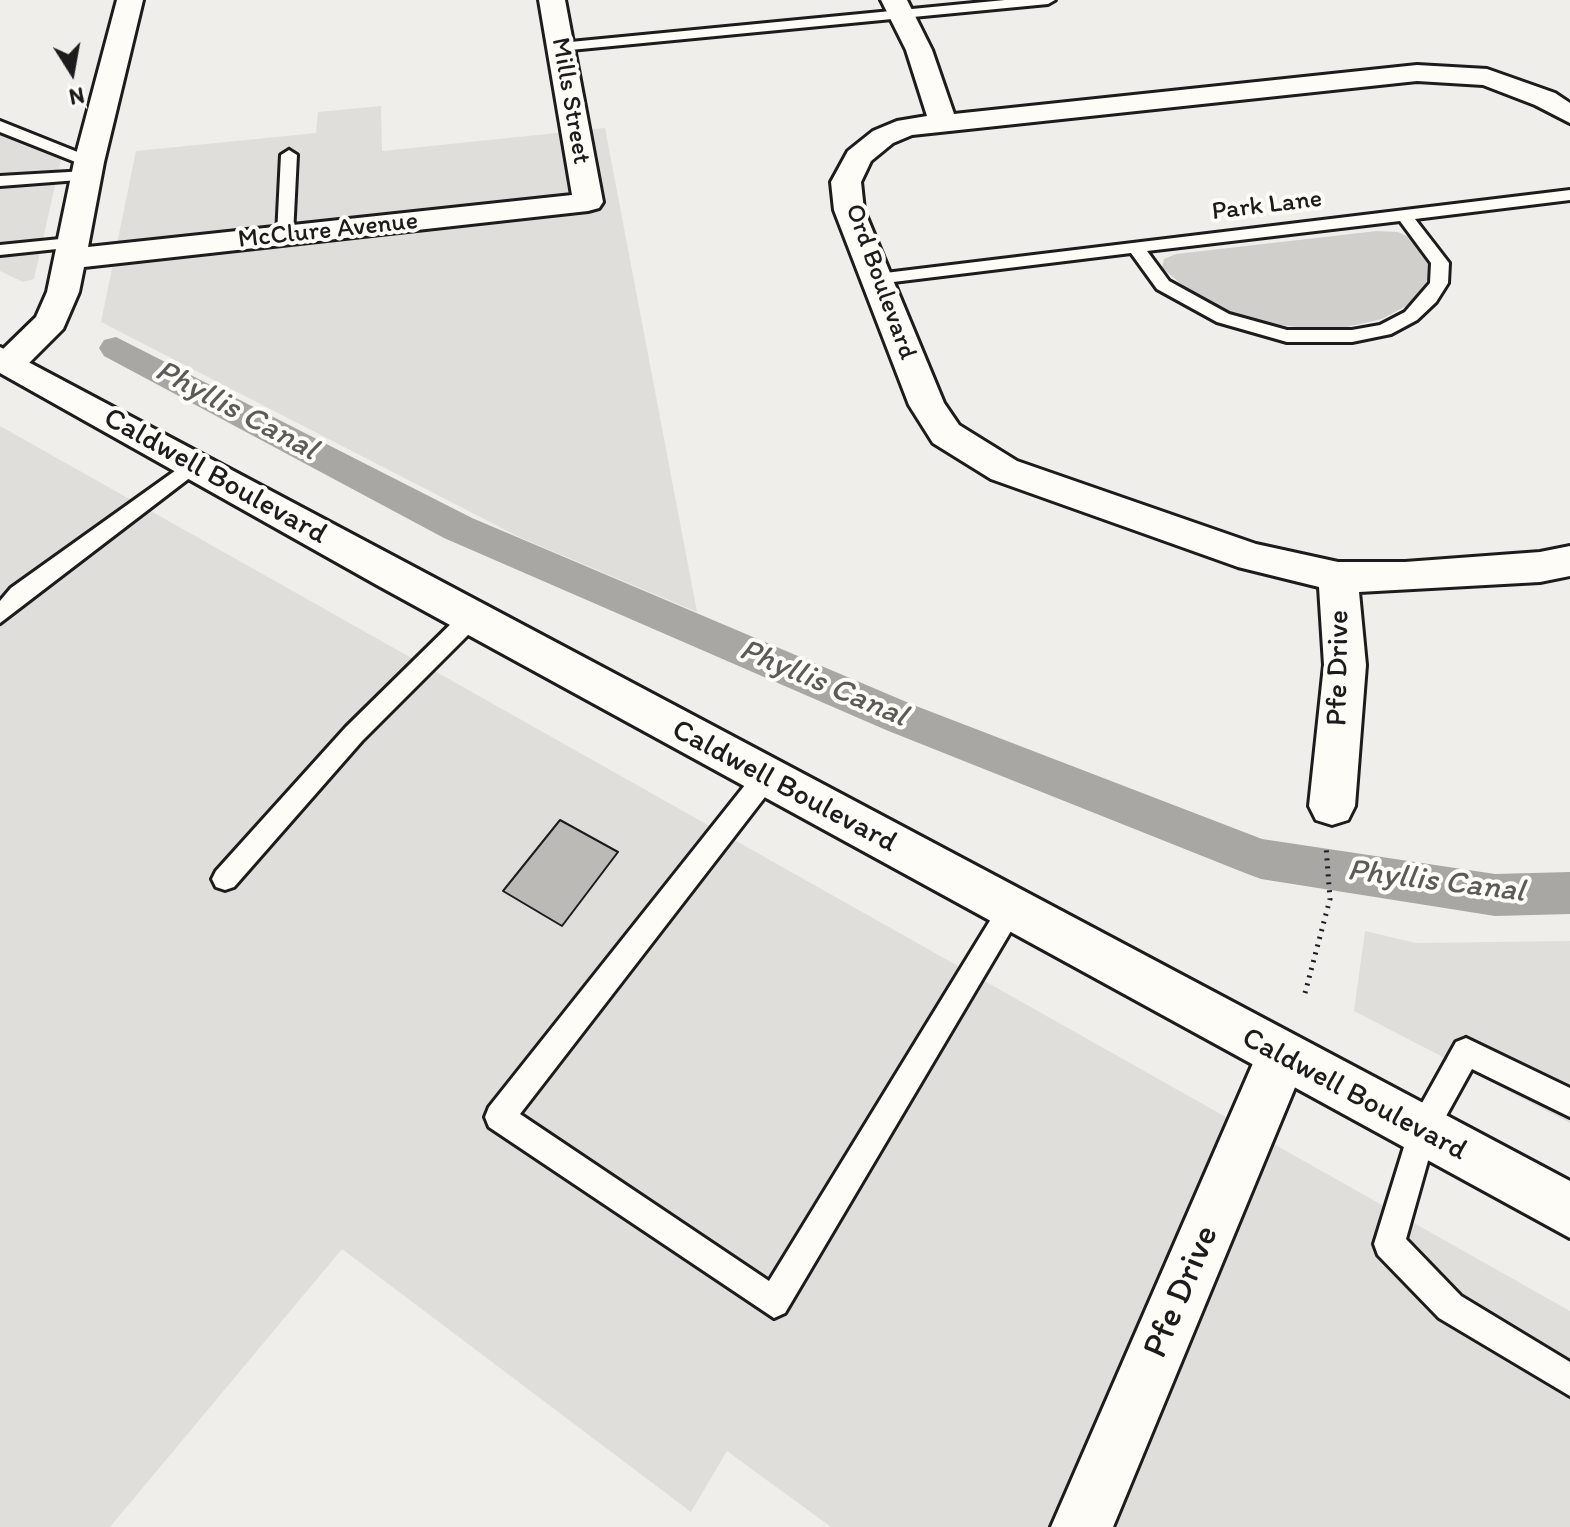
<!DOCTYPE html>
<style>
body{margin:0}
#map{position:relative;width:1570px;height:1527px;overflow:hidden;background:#f0eeea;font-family:Itim,sans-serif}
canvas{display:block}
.north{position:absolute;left:32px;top:32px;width:80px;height:80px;-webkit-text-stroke:6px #fdfcf7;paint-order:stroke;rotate:169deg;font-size:22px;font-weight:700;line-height:32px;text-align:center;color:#1c1c1c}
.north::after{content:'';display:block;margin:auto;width:28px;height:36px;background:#1c1c1c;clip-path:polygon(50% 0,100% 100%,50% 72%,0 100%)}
</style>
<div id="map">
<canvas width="1570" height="1527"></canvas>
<div class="north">N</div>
</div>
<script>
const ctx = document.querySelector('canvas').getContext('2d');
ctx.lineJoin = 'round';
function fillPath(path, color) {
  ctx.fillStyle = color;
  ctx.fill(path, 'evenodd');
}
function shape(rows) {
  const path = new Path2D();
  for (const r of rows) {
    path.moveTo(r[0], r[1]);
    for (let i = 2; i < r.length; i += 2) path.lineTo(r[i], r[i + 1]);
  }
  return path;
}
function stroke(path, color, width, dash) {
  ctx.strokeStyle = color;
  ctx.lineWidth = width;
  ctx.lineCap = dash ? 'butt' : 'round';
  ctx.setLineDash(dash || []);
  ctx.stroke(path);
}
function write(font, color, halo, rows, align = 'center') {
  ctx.font = font + ' Itim,sans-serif';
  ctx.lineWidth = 8;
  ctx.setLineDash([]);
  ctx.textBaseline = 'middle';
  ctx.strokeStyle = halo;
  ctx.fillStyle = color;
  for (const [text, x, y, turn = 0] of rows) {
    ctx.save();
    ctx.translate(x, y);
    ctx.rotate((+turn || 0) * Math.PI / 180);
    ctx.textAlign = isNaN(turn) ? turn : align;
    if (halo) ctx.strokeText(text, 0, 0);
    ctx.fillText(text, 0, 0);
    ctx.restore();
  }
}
const built = shape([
 [381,106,382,151,605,128,697,612,521,538,101,322,136,151,316,133,318,112],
 [0,133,61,159,34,279,23,282,0,271],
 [0,426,1570,1311,1570,1527,831,1527,727,1451,691,1512,342,1249,110,1527,0,1527],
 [1365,931,1416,943,1570,941,1570,1123,1354,1011]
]);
const green = shape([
 [1377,231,1398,232,1413,239,1425,253,1430,270,1424,289,1406,306,1382,319,1347,327,1306,328,1271,324,1235,315,1196,296,1162,268,1164,259,1176,254]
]);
const canal = shape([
 [116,337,472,518,916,706,1262,839,1495,874,1570,872,1570,914,1495,916,1261,879,1245,873,886,730,444,538,104,356,99,348,104,340,116,337]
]);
const building = shape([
 [560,820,618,852,562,926,503,891,560,820]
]);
const path = shape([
 [1305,993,1330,899,1326,846]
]);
const service = shape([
 [1005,0,1055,0,1048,4,560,51,553,47,560,43,1005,0],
 [0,121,95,159,97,162,83,165,0,132,0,121],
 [289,150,297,155,293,235,285,240,277,235,281,155,289,150],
 [86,171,92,173,92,179,0,186,0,176,86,171],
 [1570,190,1570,200,1415,219,1449,263,1448,283,1436,302,1417,320,1391,334,1352,342,1287,342,1217,322,1157,289,1131,253,877,284,868,279,877,274,1570,190],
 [1400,221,1431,263,1430,283,1405,312,1380,325,1352,330,1287,330,1229,314,1169,281,1147,251,1400,221],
 [70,238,79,243,76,247,0,255,0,245,70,238],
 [193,458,200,460,203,465,200,470,0,623,0,601,11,588,193,458],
 [471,610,479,612,482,618,479,624,362,741,234,887,225,890,216,887,212,879,216,871,346,727,463,612,471,610],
 [766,767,775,770,778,777,775,784,520,1114,769,1281,1002,901,1011,897,1020,901,1024,909,785,1313,774,1318,489,1127,485,1117,489,1107,757,770,766,767],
 [1466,1038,1570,1088,1570,1117,1472,1069,1435,1136,1406,1239,1461,1296,1570,1362,1570,1396,1439,1318,1378,1255,1374,1244,1412,1121,1456,1042,1466,1038]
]);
const minor = shape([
 [117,0,143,0,104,162,88,247,572,195,539,0,565,0,603,202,599,208,588,211,84,267,79,292,63,329,21,371,0,372,0,352,36,317,47,292,74,162,117,0],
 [881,0,907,0,932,50,954,114,1417,65,1487,69,1555,93,1570,103,1570,123,1535,105,1483,85,1417,81,912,135,893,143,871,161,861,182,864,210,944,403,959,425,1017,461,1256,544,1338,562,1405,562,1540,552,1570,546,1570,576,1540,582,1359,592,1366,665,1355,806,1348,820,1332,825,1316,820,1309,806,1324,665,1319,587,1238,567,991,479,933,443,909,405,834,210,831,182,848,151,873,131,897,121,927,116,906,50,881,0],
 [1282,1031,1300,1038,1308,1056,1113,1527,1051,1527,1264,1038,1282,1031]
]);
const primary = shape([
 [0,347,1570,1181,1570,1238,377,585,0,373,0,347]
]);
const farStreetnames = [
 ["Mills Street",570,101,80],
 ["Park Lane",1267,206,-7],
 ["McClure Avenue",328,231,-6],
 ["Ord Boulevard",880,282,70]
];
const streetNames = [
 ["Caldwell Boulevard",215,477,29],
 ["Pfe Drive",1339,668,-89],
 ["Caldwell Boulevard",784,787,28],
 ["Caldwell Boulevard",1354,1095,28]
];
const waterNames = [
 ["Phyllis Canal",236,411,28],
 ["Phyllis Canal",823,684,23],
 ["Phyllis Canal",1436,882,7]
];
const nearStreetnames = [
 ["Pfe Drive",1182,1292,-67]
];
fillPath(built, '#e0deda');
fillPath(green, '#d0cfcc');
fillPath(canal, '#a8a7a3');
fillPath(building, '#bbbab6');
stroke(building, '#1c1c1c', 2);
stroke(service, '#1c1c1c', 6);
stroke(minor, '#1c1c1c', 6);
stroke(primary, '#1c1c1c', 6);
stroke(path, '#1c1c1c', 5, [2, 6]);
fillPath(service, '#fdfcf7');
fillPath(minor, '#fdfcf7');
fillPath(primary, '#fdfcf7');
write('26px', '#1c1c1c', '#fdfcf7', farStreetnames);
write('30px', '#1c1c1c', '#fdfcf7', streetNames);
write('italic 32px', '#5b5b59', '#fdfcf7', waterNames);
write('36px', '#1c1c1c', '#fdfcf7', nearStreetnames);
</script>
